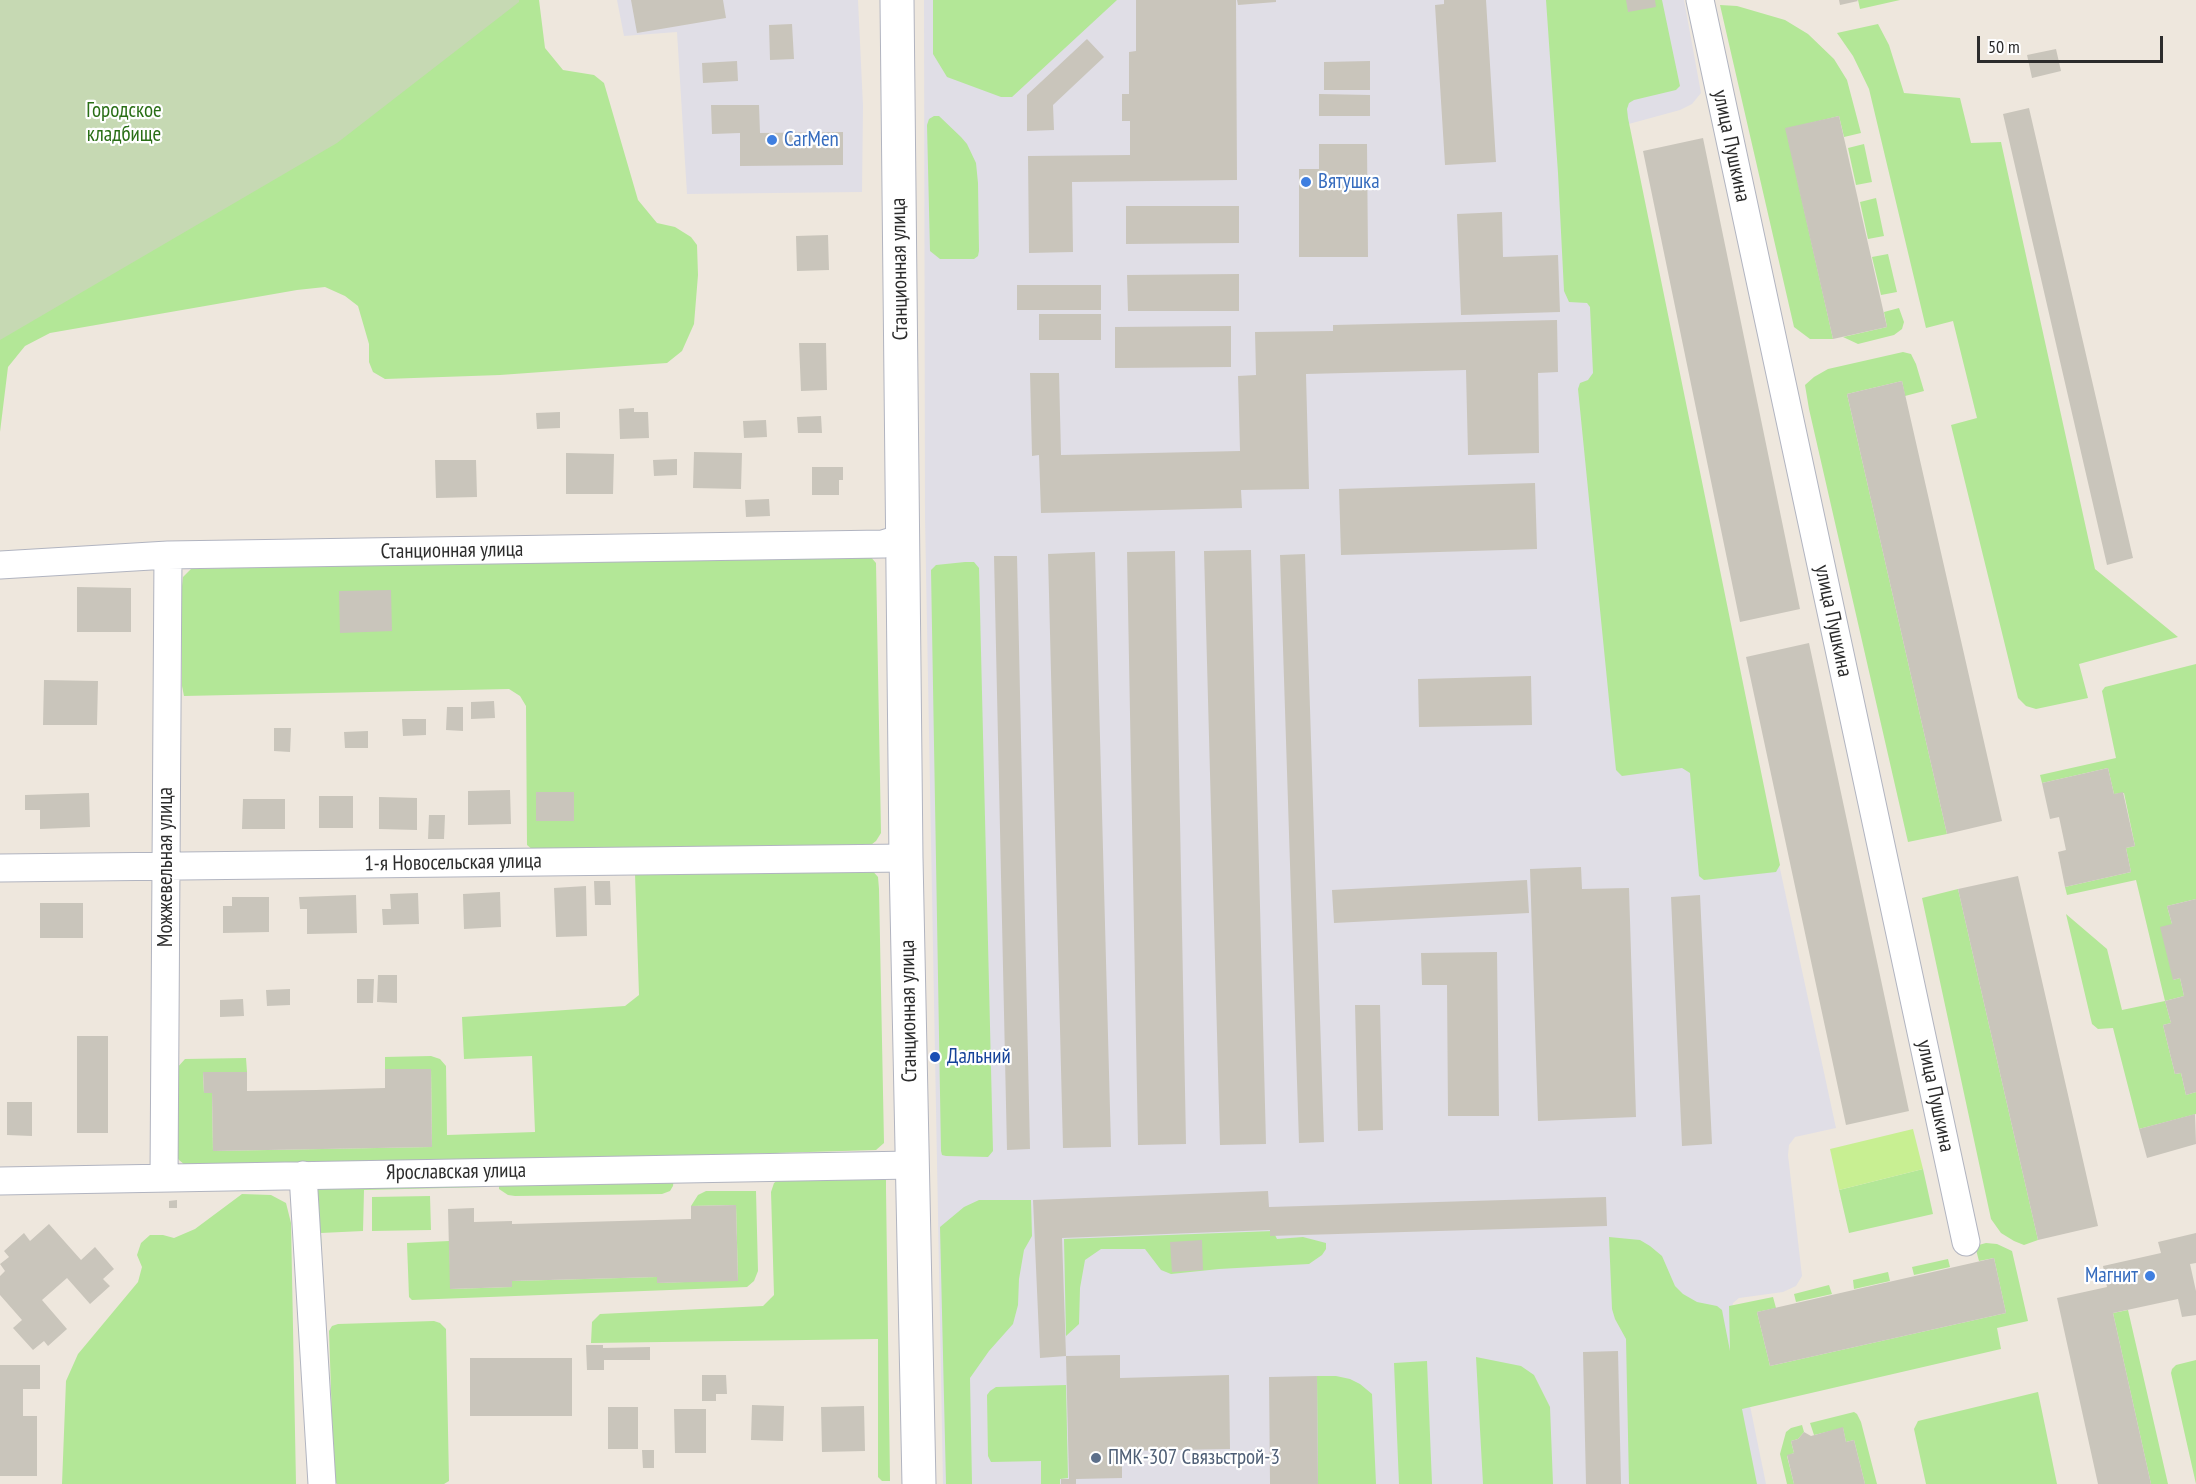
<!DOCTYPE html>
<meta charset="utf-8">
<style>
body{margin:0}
#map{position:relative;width:2196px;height:1484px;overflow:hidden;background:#eee7dd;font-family:"PT Sans Narrow",sans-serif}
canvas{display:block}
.scale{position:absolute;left:1977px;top:36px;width:186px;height:27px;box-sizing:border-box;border:3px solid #2c2c2c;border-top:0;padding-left:8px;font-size:18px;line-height:21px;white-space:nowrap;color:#2c2c2c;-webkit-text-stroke:4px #fff;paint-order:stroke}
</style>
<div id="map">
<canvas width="2196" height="1484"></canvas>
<div class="scale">50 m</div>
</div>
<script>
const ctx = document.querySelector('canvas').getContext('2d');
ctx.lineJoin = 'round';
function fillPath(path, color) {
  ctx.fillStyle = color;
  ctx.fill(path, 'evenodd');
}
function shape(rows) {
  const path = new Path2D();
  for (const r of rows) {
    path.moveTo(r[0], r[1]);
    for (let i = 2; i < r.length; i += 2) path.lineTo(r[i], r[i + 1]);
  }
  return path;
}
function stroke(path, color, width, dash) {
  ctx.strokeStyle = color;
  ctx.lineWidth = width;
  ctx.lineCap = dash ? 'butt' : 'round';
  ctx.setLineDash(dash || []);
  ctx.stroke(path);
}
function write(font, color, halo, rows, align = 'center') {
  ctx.font = font + ' "PT Sans Narrow",sans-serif';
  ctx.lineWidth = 4.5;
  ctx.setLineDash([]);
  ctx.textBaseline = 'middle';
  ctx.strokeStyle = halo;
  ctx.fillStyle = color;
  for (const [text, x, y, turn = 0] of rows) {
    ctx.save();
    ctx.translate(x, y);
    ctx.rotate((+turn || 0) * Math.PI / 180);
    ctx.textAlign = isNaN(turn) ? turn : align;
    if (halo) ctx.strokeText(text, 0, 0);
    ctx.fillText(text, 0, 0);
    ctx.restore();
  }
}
const industrial = shape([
 [617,0,858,0,863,106,862,192,687,194,677,32,624,36],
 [924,0,1684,0,1701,93,1692,104,1680,110,1625,125,1621,132,1836,1128,1795,1137,1789,1145,1788,1155,1802,1276,1796,1286,1783,1292,1739,1298,1733,1303,1731,1313,1766,1484,943,1484,925,518]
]);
const green = shape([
 [0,0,539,0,545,48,563,70,594,75,604,83,638,200,657,223,675,227,691,237,697,245,698,275,694,324,682,351,667,363,500,375,385,379,373,372,369,362,369,344,358,306,345,296,325,287,297,290,50,333,25,346,8,367,0,432],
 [933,0,1117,0,1012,97,1001,97,947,77,933,54],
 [1546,0,1662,0,1680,86,1676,90,1634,100,1629,103,1627,109,1628,118,1780,865,1776,872,1704,880,1699,876,1690,773,1682,768,1622,776,1616,770,1578,389,1580,383,1588,380,1593,373,1590,307,1587,303,1569,302,1564,291,1558,173],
 [1858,0,1900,0,1860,9],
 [1720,5,1737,6,1785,20,1808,34,1834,59,1847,80,1861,133,1844,137,1839,116,1786,129,1833,339,1810,339,1794,327],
 [1878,24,1889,45,1904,93,1960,98,1971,143,2001,142,2095,569,2178,637,2079,664,2088,698,2036,709,2026,706,2018,698,1951,425,1977,418,1953,321,1926,328,1869,89,1853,56,1837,33],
 [934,116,939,116,961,137,967,144,976,163,978,183,979,251,978,256,974,259,940,259,930,251,927,125,929,119],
 [1864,144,1872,182,1856,185,1848,148],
 [1876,198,1884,236,1868,239,1860,202],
 [1888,254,1897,292,1881,295,1872,257],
 [1899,308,1904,322,1902,329,1894,335,1858,344,1843,337,1887,327,1884,312],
 [1903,352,1911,354,1916,364,1924,391,1905,396,1902,381,1847,394,1947,834,1908,842,1809,409,1805,385,1814,377,1828,369],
 [864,553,869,555,876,563,881,833,876,841,867,848,533,850,527,845,526,706,520,696,509,689,184,696,182,686,182,586,183,577,191,569],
 [965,562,974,562,979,568,993,1151,988,1157,946,1156,942,1155,941,1151,931,570,936,565],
 [2196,664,2196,899,2167,906,2172,924,2173,980,2180,978,2184,996,2165,1001,2171,1023,2163,1025,2175,1074,2181,1073,2186,1095,2196,1092,2196,1114,2139,1129,2113,1028,2098,1029,2092,1024,2066,914,2107,949,2122,1010,2165,1001,2136,880,2067,895,2065,887,2131,872,2126,848,2135,846,2124,793,2114,794,2108,768,2042,783,2040,775,2116,758,2102,691,2105,687],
 [870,868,878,877,879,889,884,1143,876,1150,540,1160,185,1165,179,1160,174,1153,176,1069,185,1059,246,1058,247,1072,203,1073,204,1093,212,1093,213,1151,432,1147,431,1069,385,1069,385,1057,431,1056,440,1059,446,1066,447,1135,535,1132,532,1056,464,1059,462,1017,625,1006,639,995,635,874],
 [1958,889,2038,1240,2024,1245,2014,1241,2001,1233,1991,1219,1922,898],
 [1923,1169,1933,1214,1849,1233,1839,1190],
 [883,1174,886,1180,886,1189,890,1481,882,1481,878,1477,878,1339,591,1343,592,1322,600,1314,763,1306,774,1295,771,1192,774,1183,781,1178],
 [674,1177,673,1186,670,1191,662,1194,515,1196,508,1195,499,1189,499,1180],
 [478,1179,486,1187,364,1190,363,1231,321,1233,323,1299,315,1187],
 [706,1191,756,1191,758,1271,754,1281,747,1287,412,1300,409,1297,407,1243,449,1241,451,1289,512,1287,512,1281,657,1277,657,1283,738,1280,736,1205,691,1206,698,1195],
 [242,1194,271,1195,286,1203,291,1223,296,1484,62,1484,66,1381,78,1354,138,1282,142,1267,137,1255,141,1243,150,1235,163,1235,174,1238,195,1229],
 [430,1196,431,1230,372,1231,372,1197],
 [979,1200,1031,1200,1032,1236,1024,1250,1019,1279,1018,1305,1013,1324,989,1351,970,1378,972,1484,946,1484,940,1227,964,1207],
 [1273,1231,1277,1239,1303,1237,1326,1243,1326,1249,1322,1255,1309,1264,1219,1269,1171,1274,1161,1270,1145,1249,1101,1249,1085,1260,1080,1288,1079,1324,1066,1336,1064,1239],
 [1609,1237,1640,1240,1650,1246,1662,1256,1675,1286,1683,1294,1697,1302,1717,1306,1722,1310,1730,1351,1729,1306,1773,1297,1776,1308,1757,1312,1770,1366,2006,1313,1994,1258,1979,1261,1975,1246,1986,1243,1997,1244,2012,1251,2028,1321,1997,1328,2001,1349,1742,1409,1757,1484,1629,1484,1626,1339,1615,1319,1612,1309],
 [1948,1259,1950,1267,1914,1275,1912,1267],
 [1888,1272,1890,1281,1854,1289,1853,1280],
 [1829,1285,1832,1294,1796,1302,1794,1294],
 [2128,1310,2168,1484,2151,1484,2113,1313],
 [434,1321,440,1323,446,1329,449,1481,444,1484,337,1484,334,1479,329,1331,332,1326,338,1324],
 [1476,1357,1521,1366,1534,1375,1550,1407,1553,1484,1483,1484],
 [2196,1360,2196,1484,2171,1373,2172,1369,2176,1365],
 [1427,1361,1432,1484,1399,1484,1394,1363],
 [1317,1376,1336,1376,1350,1379,1360,1384,1372,1394,1376,1484,1318,1484],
 [1066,1385,1068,1478,1060,1479,1060,1484,1041,1484,1041,1461,991,1462,988,1456,987,1395,990,1391,996,1387],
 [2038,1392,2057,1484,1926,1484,1914,1429,1918,1421],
 [1854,1412,1857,1414,1861,1422,1877,1484,1865,1484,1854,1440,1846,1442,1843,1428,1814,1435,1810,1423],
 [1802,1425,1804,1432,1798,1439,1791,1441,1794,1453,1787,1456,1794,1484,1787,1484,1780,1454,1786,1432,1791,1428]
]);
const cemetery = shape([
 [0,0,519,0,519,2,337,143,0,340]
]);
const pitch = shape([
 [1913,1129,1923,1169,1839,1190,1830,1149]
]);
const building = shape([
 [631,0,723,0,726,18,637,33],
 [1136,0,1236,0,1237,180,1072,182,1073,252,1029,253,1028,156,1130,155,1130,121,1122,121,1122,94,1129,94,1129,52,1136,51],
 [1237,0,1276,0,1276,2,1238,5],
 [1444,0,1486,0,1496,162,1445,165,1435,5,1444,4],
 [1626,0,1655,0,1656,7,1628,12],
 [1839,0,1857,0,1858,1,1840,5],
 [792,24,794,59,770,60,769,25],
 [1087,39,1104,57,1053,105,1054,130,1027,131,1027,95],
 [2056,49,2061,71,2032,78,2027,55],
 [737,61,738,81,703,83,702,63],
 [1370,61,1370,90,1324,90,1324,62],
 [1319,94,1370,95,1370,116,1319,116],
 [711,105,759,105,760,133,843,132,843,165,740,166,740,133,712,134],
 [2029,108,2133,558,2107,565,2003,114],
 [1839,116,1887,327,1833,339,1785,128],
 [1703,138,1800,609,1740,622,1643,151],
 [1319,144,1367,144,1368,257,1299,257,1299,169,1319,169],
 [1126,206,1239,206,1239,243,1126,244],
 [1502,212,1503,257,1558,255,1560,312,1461,315,1457,214],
 [828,235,829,270,797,271,796,236],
 [1239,274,1239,311,1128,311,1127,275],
 [1017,285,1101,285,1101,310,1017,310],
 [1039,314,1101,314,1101,340,1039,340],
 [1557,320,1558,372,1538,373,1539,453,1468,455,1466,370,1306,374,1309,489,1241,490,1242,508,1041,513,1039,455,1032,456,1030,373,1059,373,1061,455,1240,451,1238,376,1256,375,1255,332,1333,331,1333,325],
 [1231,326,1231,367,1115,368,1115,327],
 [799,343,826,343,827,390,801,391],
 [1902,381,2002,821,1947,834,1847,394],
 [634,408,634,412,648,412,649,438,620,439,619,409],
 [560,412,560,428,537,429,536,413],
 [821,416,822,433,798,433,797,417],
 [766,420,767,437,744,438,743,421],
 [694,452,742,453,741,489,693,488],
 [566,453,614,454,613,494,566,494],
 [677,459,677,475,654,476,653,460],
 [435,460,476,460,477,497,436,498],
 [812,467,843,467,843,480,839,480,839,495,812,495],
 [1535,483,1537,549,1341,555,1339,489],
 [769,499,770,516,746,517,745,500],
 [1251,550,1266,1144,1220,1145,1204,551],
 [1175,551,1186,1144,1138,1145,1127,552],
 [1095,552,1111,1147,1063,1148,1048,554],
 [1305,554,1324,1142,1299,1143,1280,555],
 [994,556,1017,556,1030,1149,1007,1150],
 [77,587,131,588,131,632,77,632],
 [391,590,392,631,340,633,339,591],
 [1809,643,1909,1111,1846,1125,1746,657],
 [1531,676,1532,725,1419,727,1418,679],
 [44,680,98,681,97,725,43,725],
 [494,701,495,718,471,719,471,702],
 [447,707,463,707,463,731,446,730],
 [402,719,426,719,426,735,403,736],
 [274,728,291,728,290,752,274,751],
 [368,731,368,748,345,748,344,732],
 [2108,768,2114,794,2123,792,2135,846,2126,848,2131,872,2065,887,2058,852,2066,850,2059,817,2050,819,2042,783],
 [510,790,511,824,468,825,468,791],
 [536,792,574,792,574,821,536,821],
 [89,793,90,827,40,829,40,810,25,810,25,795],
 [319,796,353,796,353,828,319,828],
 [379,797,417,798,417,830,379,829],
 [243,799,285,799,285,829,242,829],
 [429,815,445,815,444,839,428,839],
 [1581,867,1582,889,1629,888,1636,1117,1538,1121,1530,869],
 [2018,876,2098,1226,2038,1240,1958,889],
 [1527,880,1529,913,1334,923,1332,890],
 [594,881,610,881,611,905,595,905],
 [586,886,587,936,556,937,554,888],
 [500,892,501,927,464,929,463,894],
 [418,893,419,924,383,925,382,909,391,909,390,894],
 [356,895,357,933,307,934,307,909,300,909,299,897],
 [1700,895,1712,1144,1682,1146,1671,897],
 [232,897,269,897,269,932,223,933,223,906,232,906],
 [2196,899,2196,1092,2186,1095,2181,1073,2175,1074,2163,1025,2171,1023,2165,1001,2184,996,2180,978,2173,980,2160,927,2172,924,2167,906],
 [40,903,83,903,83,938,40,938],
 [1497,952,1499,1116,1448,1116,1447,985,1422,985,1421,953],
 [378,975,397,975,397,1003,377,1002],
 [357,979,374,979,373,1003,357,1003],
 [290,989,290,1005,267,1006,266,990],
 [243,999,244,1016,220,1017,220,1000],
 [1355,1005,1380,1005,1383,1130,1358,1131],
 [77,1036,108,1036,108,1133,77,1133],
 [385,1069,431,1069,432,1147,213,1151,212,1093,204,1093,203,1072,247,1072,247,1091,316,1090,385,1088],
 [7,1102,32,1102,32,1136,7,1135],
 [2195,1114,2196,1144,2147,1158,2139,1129],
 [1268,1191,1269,1207,1606,1197,1607,1226,1270,1236,1270,1230,1062,1238,1066,1356,1040,1358,1033,1200],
 [177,1200,177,1208,169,1208,169,1201],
 [736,1205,738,1281,657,1283,657,1277,512,1281,512,1287,450,1289,448,1209,474,1208,474,1222,512,1221,512,1224,691,1219,691,1206],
 [49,1224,81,1260,95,1247,114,1269,103,1279,110,1286,90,1304,67,1278,42,1300,67,1329,48,1346,44,1341,33,1350,13,1328,22,1320,0,1295,0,1276,5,1271,0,1264,9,1257,4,1251,24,1233,30,1241],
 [2196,1233,2196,1263,2190,1264,2196,1291,2196,1315,2182,1317,2178,1299,2113,1313,2151,1484,2098,1484,2057,1298,2107,1287,2103,1266,2161,1253,2158,1242],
 [1202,1240,1203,1270,1172,1272,1170,1242],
 [1994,1258,2006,1313,1770,1366,1757,1312],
 [586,1345,603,1345,603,1348,650,1347,650,1360,604,1360,604,1370,587,1370],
 [1618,1351,1621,1484,1586,1484,1583,1352],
 [1120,1355,1120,1378,1229,1375,1230,1449,1122,1451,1122,1478,1076,1479,1076,1484,1061,1484,1061,1479,1069,1479,1066,1356],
 [470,1358,572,1358,572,1416,470,1416],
 [0,1365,40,1365,40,1389,23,1389,23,1416,37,1416,37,1476,0,1476],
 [702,1375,726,1375,727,1394,716,1394,716,1401,702,1401],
 [1317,1376,1318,1484,1270,1484,1269,1377],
 [752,1405,784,1406,783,1441,751,1440],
 [864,1406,865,1451,822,1452,821,1407],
 [608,1407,638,1407,638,1449,608,1449],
 [674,1409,706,1409,706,1453,675,1453],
 [1843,1427,1846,1442,1854,1440,1865,1484,1794,1484,1787,1455,1794,1453,1791,1441,1798,1439,1804,1432,1811,1436],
 [642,1450,654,1450,654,1468,643,1468]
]);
const street = shape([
 [1700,0,1966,1242],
 [0,565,168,555,883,544,903,538],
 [0,868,906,858],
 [303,1175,322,1484],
 [164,1178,168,555],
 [0,1181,912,1165]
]);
const secondary = shape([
 [897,0,906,858,919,1484]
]);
const markers = [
 [772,140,6,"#3f7fe0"],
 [1306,182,6,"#3f7fe0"],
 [935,1057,6,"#1a4fb4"],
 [2150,1276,6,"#3f7fe0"],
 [1096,1458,6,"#5c6f8a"]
];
const parkNames = [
 ["Городское",124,111],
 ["кладбище",124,135]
];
const shopNames = [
 ["CarMen",784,140],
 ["Вятушка",1318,182],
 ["Магнит",2138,1276,"right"]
];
const streetNames = [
 ["улица Пушкина",1731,146,78],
 ["Станционная улица",900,269,-91],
 ["Станционная улица",452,551,-1],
 ["улица Пушкина",1833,621,78],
 ["1-я Новосельская улица",453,863,-1],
 ["Можжевельная улица",166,867,-90],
 ["Станционная улица",909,1011,-91],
 ["улица Пушкина",1935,1096,78],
 ["Ярославская улица",456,1172,-1]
];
const transitNames = [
 ["Дальний",947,1057]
];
const serviceNames = [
 ["ПМК-307 Связьстрой-3",1108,1458]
];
fillPath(industrial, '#e0dee6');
fillPath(green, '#b3e797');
fillPath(cemetery, '#c6d9b3');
fillPath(pitch, '#c8ef92');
fillPath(building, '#c9c5bb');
stroke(street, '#b1b4c0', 29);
stroke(secondary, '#b1b4c0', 35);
stroke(street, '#fff', 27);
stroke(secondary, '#fff', 33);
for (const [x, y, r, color] of markers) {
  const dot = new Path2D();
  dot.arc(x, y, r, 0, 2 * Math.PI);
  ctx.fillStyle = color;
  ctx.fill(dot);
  stroke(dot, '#fff', 2);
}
write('21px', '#296e16', '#fff', parkNames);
write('21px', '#366cbe', '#fff', shopNames, 'left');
write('21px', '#2c2c2c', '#fff', streetNames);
write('21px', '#164399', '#fff', transitNames, 'left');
write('21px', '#4e5e75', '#fff', serviceNames, 'left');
</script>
